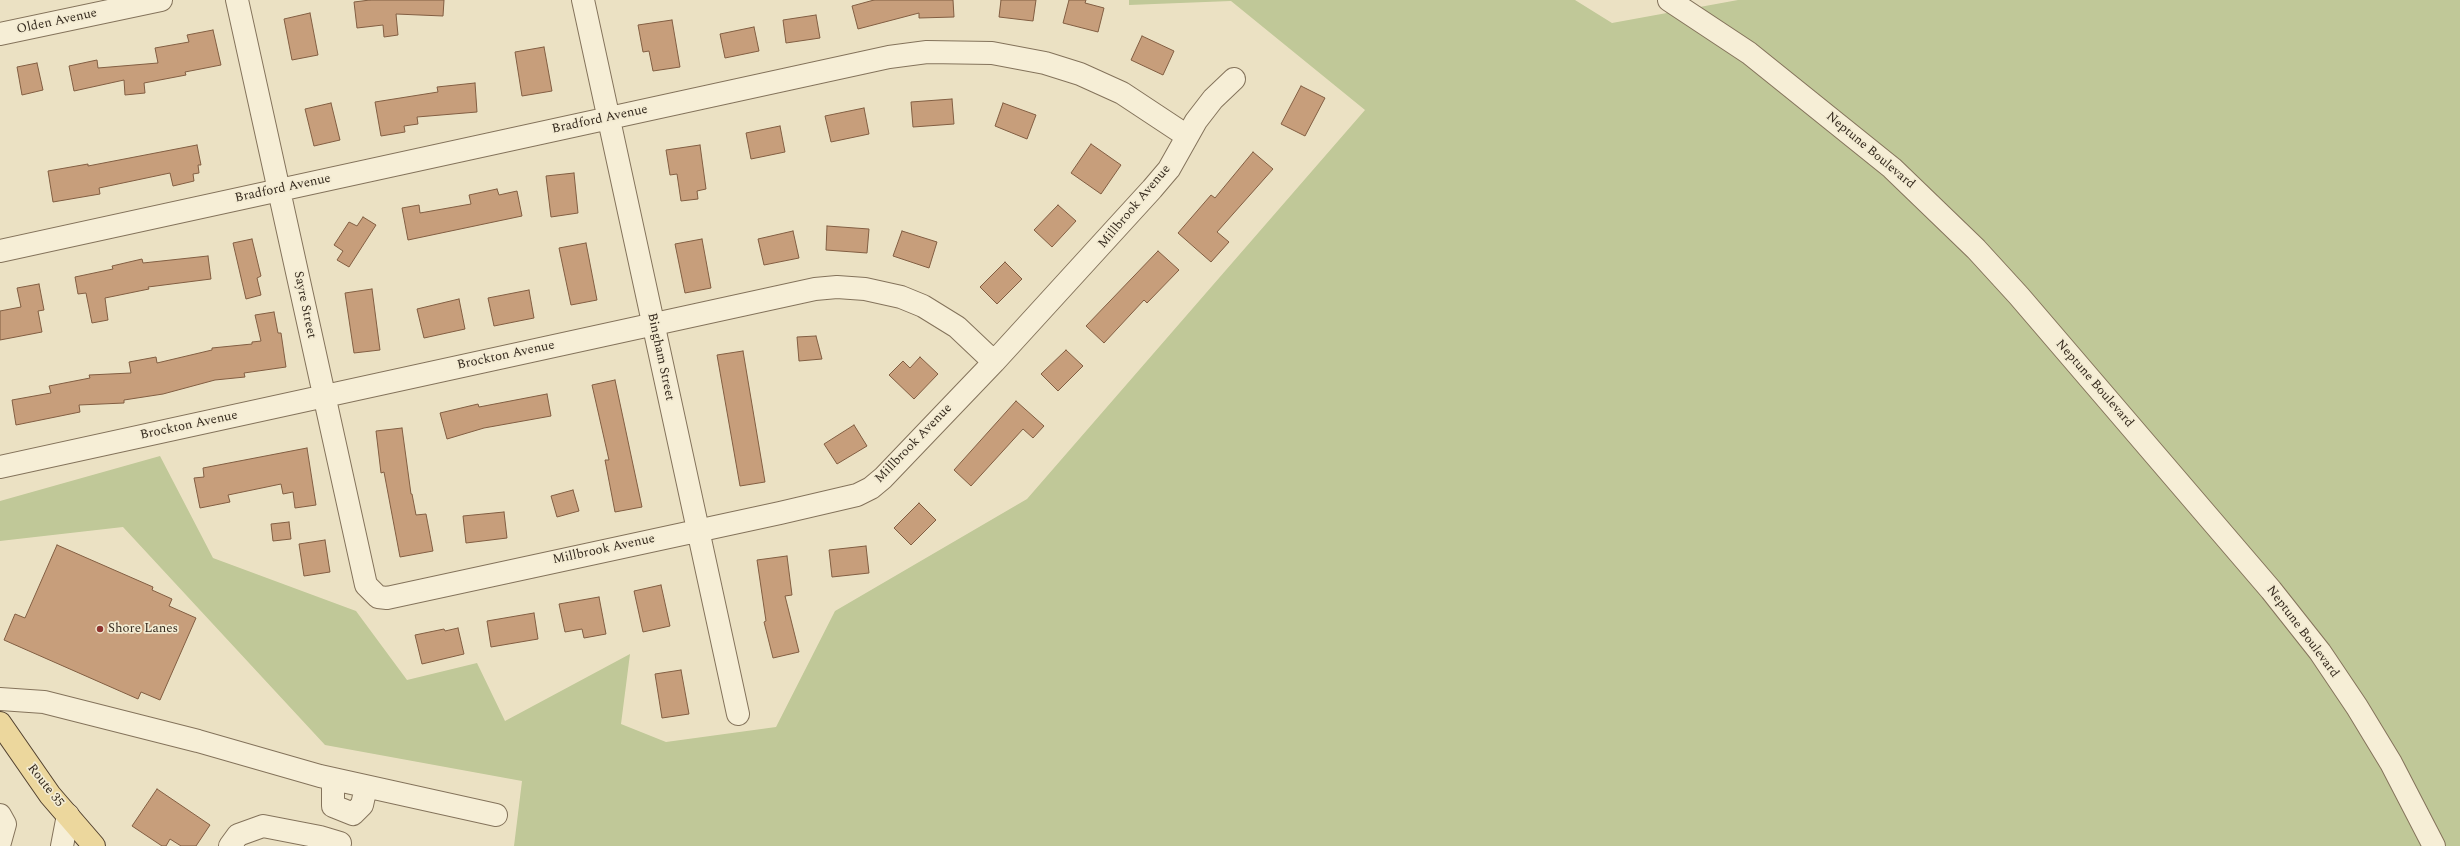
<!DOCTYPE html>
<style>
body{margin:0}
canvas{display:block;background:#ebe1c3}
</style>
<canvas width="2460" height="846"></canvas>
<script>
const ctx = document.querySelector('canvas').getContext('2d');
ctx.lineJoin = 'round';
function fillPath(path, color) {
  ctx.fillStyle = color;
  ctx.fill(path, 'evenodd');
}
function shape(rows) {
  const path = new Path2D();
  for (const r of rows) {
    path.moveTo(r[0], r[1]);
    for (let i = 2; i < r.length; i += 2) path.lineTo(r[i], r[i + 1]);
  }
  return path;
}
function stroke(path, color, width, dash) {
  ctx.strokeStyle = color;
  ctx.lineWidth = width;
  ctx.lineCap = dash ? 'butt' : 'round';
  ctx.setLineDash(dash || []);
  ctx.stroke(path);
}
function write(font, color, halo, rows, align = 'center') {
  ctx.font = font + ' Spectral,serif';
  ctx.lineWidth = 3.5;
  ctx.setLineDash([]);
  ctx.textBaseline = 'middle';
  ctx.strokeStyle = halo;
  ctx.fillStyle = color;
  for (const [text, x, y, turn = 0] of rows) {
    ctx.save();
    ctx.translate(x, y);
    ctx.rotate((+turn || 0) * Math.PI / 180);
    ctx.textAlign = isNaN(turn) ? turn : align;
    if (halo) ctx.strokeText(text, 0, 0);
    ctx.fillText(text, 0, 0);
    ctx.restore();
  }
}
const green = shape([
 [1129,0,1575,0,1612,23,1738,0,2460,0,2460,846,514,846,522,781,325,745,123,527,0,541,0,501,160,456,213,558,356,611,407,680,477,663,505,721,630,654,621,724,666,742,776,727,835,611,1027,499,1365,110,1231,1,1129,5]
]);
const building = shape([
 [370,0,444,0,443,16,396,14,398,35,384,37,383,25,357,28,354,2,370,0],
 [874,0,953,0,954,17,919,18,919,13,858,29,852,6,874,0],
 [1001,0,1036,0,1033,21,999,17,1001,0],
 [1069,0,1086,0,1085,3,1104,8,1098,32,1063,23,1069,0],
 [310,13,318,55,292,60,284,19,310,13],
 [816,15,820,38,786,43,783,20,816,15],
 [672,20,680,67,653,71,649,51,643,52,638,25,672,20],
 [754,27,759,51,725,58,720,34,754,27],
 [213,30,221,65,185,72,186,75,144,83,145,93,125,95,124,80,74,91,69,66,97,60,98,68,158,63,155,48,189,42,187,35,213,30],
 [1142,36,1174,51,1163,75,1131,60,1142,36],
 [544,47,552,91,522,96,515,52,544,47],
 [37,63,43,90,22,95,17,67,37,63],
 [475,83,477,112,417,117,418,124,404,126,405,132,381,136,375,102,438,92,437,87,475,83],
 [1301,86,1325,98,1305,136,1281,124,1301,86],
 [952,99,954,124,913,127,911,102,952,99],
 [331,103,340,140,314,146,305,109,331,103],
 [1003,103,1036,115,1027,139,995,126,1003,103],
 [864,108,869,134,831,142,825,116,864,108],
 [780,126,785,152,751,159,746,133,780,126],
 [1091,144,1121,165,1101,194,1071,173,1091,144],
 [197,145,201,165,198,165,199,173,193,174,194,181,173,186,170,173,99,188,100,194,53,202,48,171,88,164,88,166,197,145],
 [700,145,706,189,697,191,698,199,681,201,677,174,670,175,666,150,700,145],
 [1253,152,1273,169,1217,232,1229,242,1211,262,1178,233,1211,195,1215,198,1253,152],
 [574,173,578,213,551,217,546,176,574,173],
 [497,189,499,195,517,191,522,216,408,240,402,208,419,205,420,213,471,204,469,195,497,189],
 [1058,205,1076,221,1052,247,1034,230,1058,205],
 [363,217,376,225,349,267,337,260,343,251,334,245,349,222,357,226,363,217],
 [827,226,869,229,867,253,826,250,827,226],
 [793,231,799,258,764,265,758,239,793,231],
 [902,231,937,242,929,268,893,256,902,231],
 [252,239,261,276,257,278,261,295,246,299,233,243,252,239],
 [702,239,711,288,685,293,675,244,702,239],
 [586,243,597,300,571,305,559,248,586,243],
 [1158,251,1179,270,1147,303,1144,300,1104,343,1086,326,1158,251],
 [208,256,211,279,148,287,149,289,105,298,108,320,92,323,86,293,78,294,75,277,113,269,112,266,142,259,143,263,208,256],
 [1005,262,1022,279,997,304,980,287,1005,262],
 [39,284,44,310,38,311,42,332,0,340,0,311,21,307,17,288,39,284],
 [372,289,380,350,354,353,345,293,372,289],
 [529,290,534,318,494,326,488,298,529,290],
 [459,299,465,329,424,338,417,309,459,299],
 [274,312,278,333,281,333,286,367,244,373,245,377,215,380,163,394,124,400,124,403,79,405,80,412,16,425,12,400,51,393,49,386,90,378,89,375,131,373,129,362,156,357,157,363,212,350,212,348,252,344,252,342,261,341,255,315,274,312],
 [816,336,822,359,799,361,797,337,816,336],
 [1066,350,1083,366,1058,391,1041,374,1066,350],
 [743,351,765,482,740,486,717,355,743,351],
 [920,357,938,374,914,399,889,375,903,361,910,368,920,357],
 [615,380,642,507,615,512,605,460,609,460,592,385,615,380],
 [547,394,551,416,484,428,447,439,440,413,478,404,479,407,547,394],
 [1016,401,1044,426,1033,438,1023,429,971,486,954,470,1016,401],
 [854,425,867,446,837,464,824,444,854,425],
 [402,428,411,494,412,494,416,515,426,514,433,551,400,557,384,472,381,473,376,431,402,428],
 [307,448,316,505,295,508,293,492,283,494,281,484,228,495,230,502,200,508,194,478,204,477,203,468,307,448],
 [573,490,579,511,557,517,551,496,573,490],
 [919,503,936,520,911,545,894,528,919,503],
 [504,512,507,538,466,543,463,516,504,512],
 [289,522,291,539,273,541,271,524,289,522],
 [325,540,330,572,304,576,299,544,325,540],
 [57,545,153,587,152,590,172,599,169,606,196,618,160,700,141,692,138,699,4,640,15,614,25,618,57,545],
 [866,546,869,573,832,577,829,550,866,546],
 [787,556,792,595,785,596,799,652,773,658,764,622,766,621,757,560,787,556],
 [661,585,670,626,643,632,634,591,661,585],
 [599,597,606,634,584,638,582,629,565,632,559,604,599,597],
 [534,613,538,639,491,647,487,621,534,613],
 [458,628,464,654,422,664,415,635,444,629,445,631,458,628],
 [681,670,689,714,662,718,655,674,681,670],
 [157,789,210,825,196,846,181,846,170,839,166,846,162,846,132,826,157,789]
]);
const minor = shape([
 [237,0,366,585,378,597,387,598,780,513,857,495,871,488,883,478,994,362,1152,189,1169,169,1196,121,1213,99,1234,79],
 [583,0,738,714],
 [1669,0,1749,53,1892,168,1976,249,2019,296,2271,590,2320,652,2357,707,2391,763,2434,846],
 [0,34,161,0],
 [0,251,889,57,927,52,992,53,1045,63,1080,74,1122,93,1187,136],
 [0,467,815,289,837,287,865,289,901,297,923,306,957,327,994,362],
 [0,699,44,702,198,741,320,776,496,815],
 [333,779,333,806,353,814,362,805,366,787],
 [0,815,5,824,0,842],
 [62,846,68,815],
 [230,846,238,835,263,826,320,837,340,843]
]);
const major = shape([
 [0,723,50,795,94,846]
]);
const markers = [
 [100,629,4,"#8f332f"]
];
const streetNames = [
 ["Olden Avenue",57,22,-12],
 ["Bradford Avenue",600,120,-12],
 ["Neptune Boulevard",1870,151,40],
 ["Bradford Avenue",283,189,-12],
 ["Millbrook Avenue",1135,207,-50],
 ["Sayre Street",304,305,78],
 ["Brockton Avenue",506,356,-12],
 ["Bingham Street",660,357,78],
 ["Neptune Boulevard",2094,384,49],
 ["Brockton Avenue",189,426,-12],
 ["Millbrook Avenue",914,444,-46],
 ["Millbrook Avenue",604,550,-12],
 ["Neptune Boulevard",2302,632,53],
 ["Route 35",45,786,52]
];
const poiNames = [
 ["Shore Lanes",108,629]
];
fillPath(green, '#c0c898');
fillPath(building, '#c79e7b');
stroke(building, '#825e42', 1);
stroke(minor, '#84735b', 24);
stroke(major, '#52412f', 24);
stroke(minor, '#f6eed6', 22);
stroke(major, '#ecd79d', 22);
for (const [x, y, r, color] of markers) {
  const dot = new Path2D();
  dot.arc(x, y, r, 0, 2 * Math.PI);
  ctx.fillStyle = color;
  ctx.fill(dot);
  stroke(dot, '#f3ebd2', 1.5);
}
write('13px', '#352a1e', '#f3ebd2', streetNames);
write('13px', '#352a1e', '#f3ebd2', poiNames, 'left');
</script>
